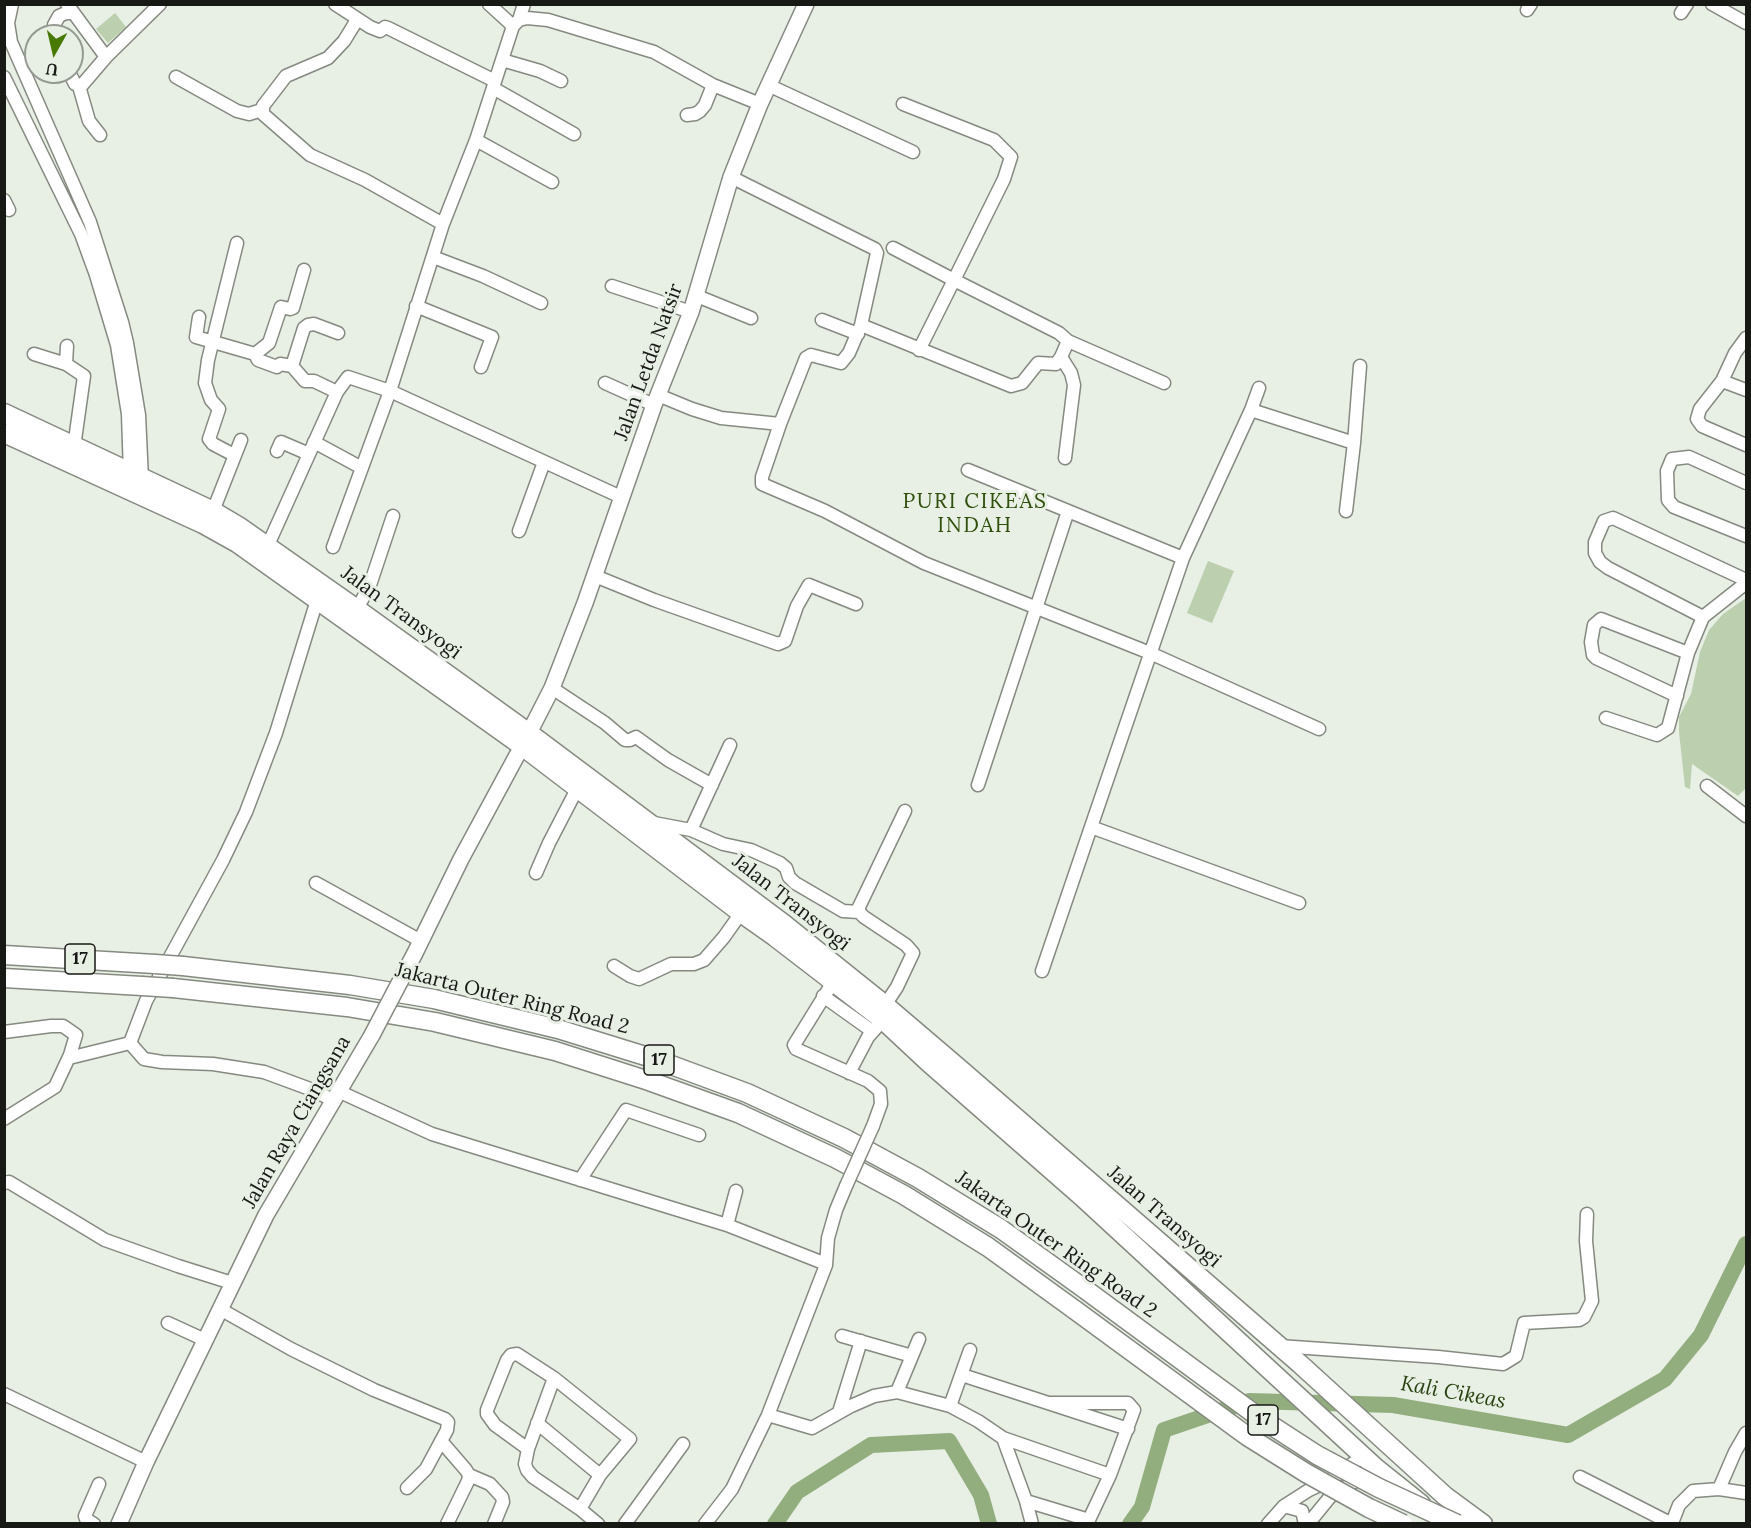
<!DOCTYPE html>
<style>
body{margin:0}
#map{position:relative;width:1751px;height:1528px;overflow:hidden;background:#e8efe4;font-family:Lora,serif}
canvas{display:block}
.frame{position:absolute;inset:0;border:6px solid #171915;pointer-events:none}
.north{position:absolute;left:24px;top:24px;width:60px;height:60px;box-sizing:border-box;background:#e8efe4;border:2px solid #949991;border-radius:50%;rotate:188deg;font-size:16px;font-weight:700;line-height:24px;text-align:center;color:#171915}
.north::after{content:'';display:block;margin:auto;width:21px;height:27px;background:#487900;clip-path:polygon(50% 0,100% 100%,50% 72%,0 100%)}
</style>
<div id="map">
<canvas width="1751" height="1528"></canvas>
<div class="frame"></div>
<div class="north">U</div>
</div>
<script>
const ctx = document.querySelector('canvas').getContext('2d');
ctx.lineJoin = 'round';
function fillPath(path, color) {
  ctx.fillStyle = color;
  ctx.fill(path, 'evenodd');
}
function shape(rows) {
  const path = new Path2D();
  for (const r of rows) {
    path.moveTo(r[0], r[1]);
    for (let i = 2; i < r.length; i += 2) path.lineTo(r[i], r[i + 1]);
  }
  return path;
}
function stroke(path, color, width, dash) {
  ctx.strokeStyle = color;
  ctx.lineWidth = width;
  ctx.lineCap = dash ? 'butt' : 'round';
  ctx.setLineDash(dash || []);
  ctx.stroke(path);
}
function write(font, color, halo, rows, align = 'center') {
  ctx.font = font + ' Lora,serif';
  ctx.lineWidth = 6;
  ctx.setLineDash([]);
  ctx.textBaseline = 'middle';
  ctx.strokeStyle = halo;
  ctx.fillStyle = color;
  for (const [text, x, y, turn = 0] of rows) {
    ctx.save();
    ctx.translate(x, y);
    ctx.rotate((+turn || 0) * Math.PI / 180);
    ctx.textAlign = isNaN(turn) ? turn : align;
    if (halo) ctx.strokeText(text, 0, 0);
    ctx.fillText(text, 0, 0);
    ctx.restore();
  }
}
const green = shape([
 [115,13,126,27,108,43,96,29],
 [1208,561,1234,571,1212,623,1187,613],
 [1746,598,1746,788,1738,796,1692,764,1690,789,1685,787,1679,732,1679,717,1691,694,1700,652,1709,630,1723,614]
]);
const river = shape([
 [775,1524,797,1492,871,1445,949,1441,981,1495,989,1524],
 [1130,1524,1142,1507,1164,1430,1249,1401,1393,1405,1568,1435,1665,1379,1701,1335,1746,1244]
]);
const minor = shape([
 [12,4,8,23,11,42,90,222,122,322,127,343,139,415,142,479],
 [67,4,106,57],
 [335,4,370,27,380,31,385,27,388,28,495,81],
 [489,4,513,26],
 [1712,4,1746,23],
 [1527,10,1531,4],
 [1681,13,1687,4],
 [357,20,344,41,328,58,286,76,263,106,263,114,310,155,365,180,443,224],
 [519,20,524,4],
 [54,36,54,25,59,16,66,13,73,13],
 [502,60,540,71,561,81],
 [69,72,75,84,79,86,89,121,100,135],
 [4,77,81,234,96,275,117,345,128,414,130,474],
 [176,77,237,111,249,114,262,110],
 [768,85,913,152],
 [79,86,82,85,106,57,160,4],
 [493,88,574,134],
 [687,115,695,114,700,111,705,105,713,85],
 [476,140,552,182],
 [731,177,875,249,877,253,861,325,849,353,841,363,811,355,806,358,780,424,762,477,762,484,825,511,924,563,1150,653,1319,729],
 [4,200,9,210],
 [893,248,954,280,919,350],
 [433,257,483,276,541,303],
 [612,286,691,312],
 [697,296,751,318],
 [416,306,492,337,481,367],
 [199,317,196,337,255,354,258,360,277,367,280,364,292,366,305,381,314,381,337,392],
 [822,320,858,334],
 [861,325,1011,386,1022,383,1038,363,1056,364,1061,357,1068,341,1059,333,954,280,1004,179,1011,157,994,140,903,104],
 [1746,338,1735,353,1722,381,1700,409,1697,419,1702,426,1746,445],
 [1068,341,1164,383],
 [34,354,66,364,84,376,74,447],
 [255,354,269,343,281,307,290,309,293,308,304,270],
 [1061,357,1071,373,1074,385,1065,458],
 [66,364,67,346],
 [292,366,304,328,308,325,314,324,338,333],
 [1722,381,1746,390],
 [605,383,654,405],
 [1259,388,1251,410,1183,558,1091,827,1299,903],
 [658,395,692,409,721,418,780,424],
 [1251,410,1354,443,1346,511],
 [314,442,362,468],
 [1354,443,1360,366],
 [277,451,281,442,309,454],
 [234,455,213,444,209,439,219,409,211,400,205,383,208,360,237,243],
 [968,470,1068,511],
 [1746,483,1689,457,1672,459,1667,471,1668,500,1674,507,1746,536],
 [213,511,241,440],
 [519,531,544,462],
 [268,545,337,392,348,377,390,391,621,497],
 [333,547,390,391,443,224,476,140,513,26,519,20,527,18,548,20,654,52,713,85,760,104],
 [595,576,654,600,778,644,785,641,797,606,809,585,856,604],
 [357,609,370,585,393,516],
 [1703,617,1608,568,1600,562,1595,553,1595,542,1604,521,1613,518,1746,580],
 [552,688,605,723,625,740,630,740,636,737,668,760,712,785],
 [1677,696,1596,658,1593,655,1591,642,1594,625,1601,619,1688,653],
 [1606,718,1657,735,1668,728,1688,653,1703,617,1746,583],
 [730,745,691,830,723,844,751,850,780,863,786,868,789,877,795,883,843,911,859,912],
 [978,785,1068,511,1183,558],
 [1707,786,1746,816],
 [654,823,691,830],
 [536,873,549,843,577,789],
 [316,883,421,941],
 [614,966,630,976,639,979,671,964,694,964,704,960,724,937,741,913],
 [1042,971,1091,827],
 [833,982,794,1045,796,1049,868,1081,880,1091,881,1104,873,1126],
 [823,996,872,1031],
 [885,1005,897,987,913,953,906,945,864,917,859,912,859,907,905,811],
 [4,1032,51,1026,63,1026,76,1035,70,1055,55,1087,4,1119],
 [130,1043,146,1001,223,860,246,812,276,733,317,600],
 [130,1043,144,1059,162,1062,213,1064,264,1072,310,1089,333,1100],
 [70,1055,73,1057,130,1043],
 [849,1073,868,1037,883,1020],
 [338,1091,432,1134,727,1225,826,1264],
 [580,1180,626,1110,699,1135],
 [4,1183,9,1182,105,1240,178,1266,232,1283],
 [727,1225,736,1191],
 [220,1309,291,1349,374,1390,445,1419,448,1422,447,1430,426,1469,407,1488],
 [168,1323,205,1340],
 [842,1336,912,1356],
 [1279,1346,1438,1357,1503,1364,1516,1356,1524,1323,1579,1320,1584,1317,1592,1301,1586,1241,1587,1214],
 [962,1375,1128,1429],
 [554,1378,630,1439,600,1475,580,1509,598,1524],
 [897,1392,919,1339],
 [4,1394,146,1462],
 [1048,1403,1128,1403,1134,1410,1110,1475,1087,1524],
 [950,1406,970,1350],
 [839,1412,861,1341],
 [768,1415,812,1428,851,1406,874,1396,897,1392,950,1406,978,1421,1003,1438,1026,1501,1032,1524],
 [537,1423,600,1475],
 [1003,1438,1110,1475],
 [441,1441,466,1470,469,1475,468,1481,447,1524],
 [528,1449,495,1425,487,1414,487,1410,507,1360,511,1355,517,1354,554,1378,528,1449,525,1464,527,1470,533,1477,580,1509],
 [469,1475,490,1484,502,1497,503,1502,494,1524],
 [1580,1477,1672,1524],
 [1719,1489,1735,1452,1746,1433],
 [1026,1501,1089,1520],
 [1284,1506,1302,1511,1305,1524],
 [1672,1523,1679,1505,1693,1491,1719,1489,1746,1493],
 [94,1524,86,1519,85,1516,99,1484],
 [625,1524,683,1444],
 [705,1524,732,1489,768,1415,826,1265,828,1238,836,1210,846,1186],
 [1268,1524,1284,1506,1309,1490,1330,1480,1363,1456],
 [1308,1524,1330,1497,1365,1475]
]);
const major = shape([
 [529,733,552,688,585,603,654,405,691,312,731,177,760,104,806,4],
 [415,953,461,859,522,746],
 [119,1524,146,1462,266,1215,372,1035]
]);
const highway = shape([
 [4,413,213,511,240,527,357,609,529,733,784,924,885,1005,960,1069,1300,1364,1445,1496,1483,1524],
 [4,433,203,524,237,543,522,746,741,913,775,937,883,1020,928,1062,1081,1196,1376,1468,1421,1504],
 [4,955,155,964],
 [183,966,350,985,434,999,558,1029,655,1059,747,1093,844,1138,918,1178,1001,1229,1086,1290],
 [4,978,142,986],
 [173,988,347,1007,435,1022,555,1051,649,1081,738,1113,835,1158,904,1195,988,1247,1075,1310]
]);
const minorBridge = shape([
 [846,1186,873,1126]
]);
const majorBridge = shape([
 [372,1035,415,953]
]);
const highwayBridge = shape([
 [155,964,183,966],
 [142,986,173,988],
 [1086,1290,1260,1418,1317,1455,1379,1488,1457,1524],
 [1075,1310,1247,1436,1306,1473,1369,1508,1403,1524]
]);
const shields = [
 [80,959,30],
 [659,1060,30],
 [1263,1420,30]
];
const shieldNames = [
 ["17",80,959],
 ["17",659,1060],
 ["17",1263,1420]
];
const streetNames = [
 ["Jalan Letda Natsir",649,362,-70],
 ["Jalan Transyogi",401,613,36],
 ["Jalan Transyogi",791,903,38],
 ["Jakarta Outer Ring Road 2",512,999,14],
 ["Jalan Raya Ciangsana",297,1122,-60],
 ["Jalan Transyogi",1164,1217,41],
 ["Jakarta Outer Ring Road 2",1056,1245,35]
];
const neighbourhoodNames = [
 ["PURI CIKEAS",975,502],
 ["INDAH",975,526]
];
const waterNames = [
 ["Kali Cikeas",1453,1393,10]
];
fillPath(green, '#bccfae');
stroke(river, '#93ae7e', 16);
stroke(minor, '#858a80', 15);
stroke(major, '#858a80', 18);
stroke(highway, '#858a80', 21);
stroke(minor, '#fff', 12);
stroke(major, '#fff', 15);
stroke(highway, '#fff', 18);
stroke(minorBridge, '#858a80', 15, []);
stroke(majorBridge, '#858a80', 18, []);
stroke(highwayBridge, '#858a80', 21, []);
stroke(minorBridge, '#fff', 12);
stroke(majorBridge, '#fff', 15);
stroke(highwayBridge, '#fff', 18);
for (const [x, y, w] of shields) {
  const box = new Path2D();
  box.roundRect(x - w / 2, y - 15, w, 30, 4.5);
  ctx.fillStyle = '#e8efe4';
  ctx.fill(box);
  stroke(box, '#171915', 1.5);
}
write('bold 18px', '#171915', null, shieldNames);
write('20px', '#171915', '#e8efe4', streetNames);
ctx.letterSpacing = '1.5px';
write('21px', '#304f0a', '#e8efe4', neighbourhoodNames);
ctx.letterSpacing = '0px';
write('italic 21px', '#2a420f', '#e8efe4', waterNames);
</script>
